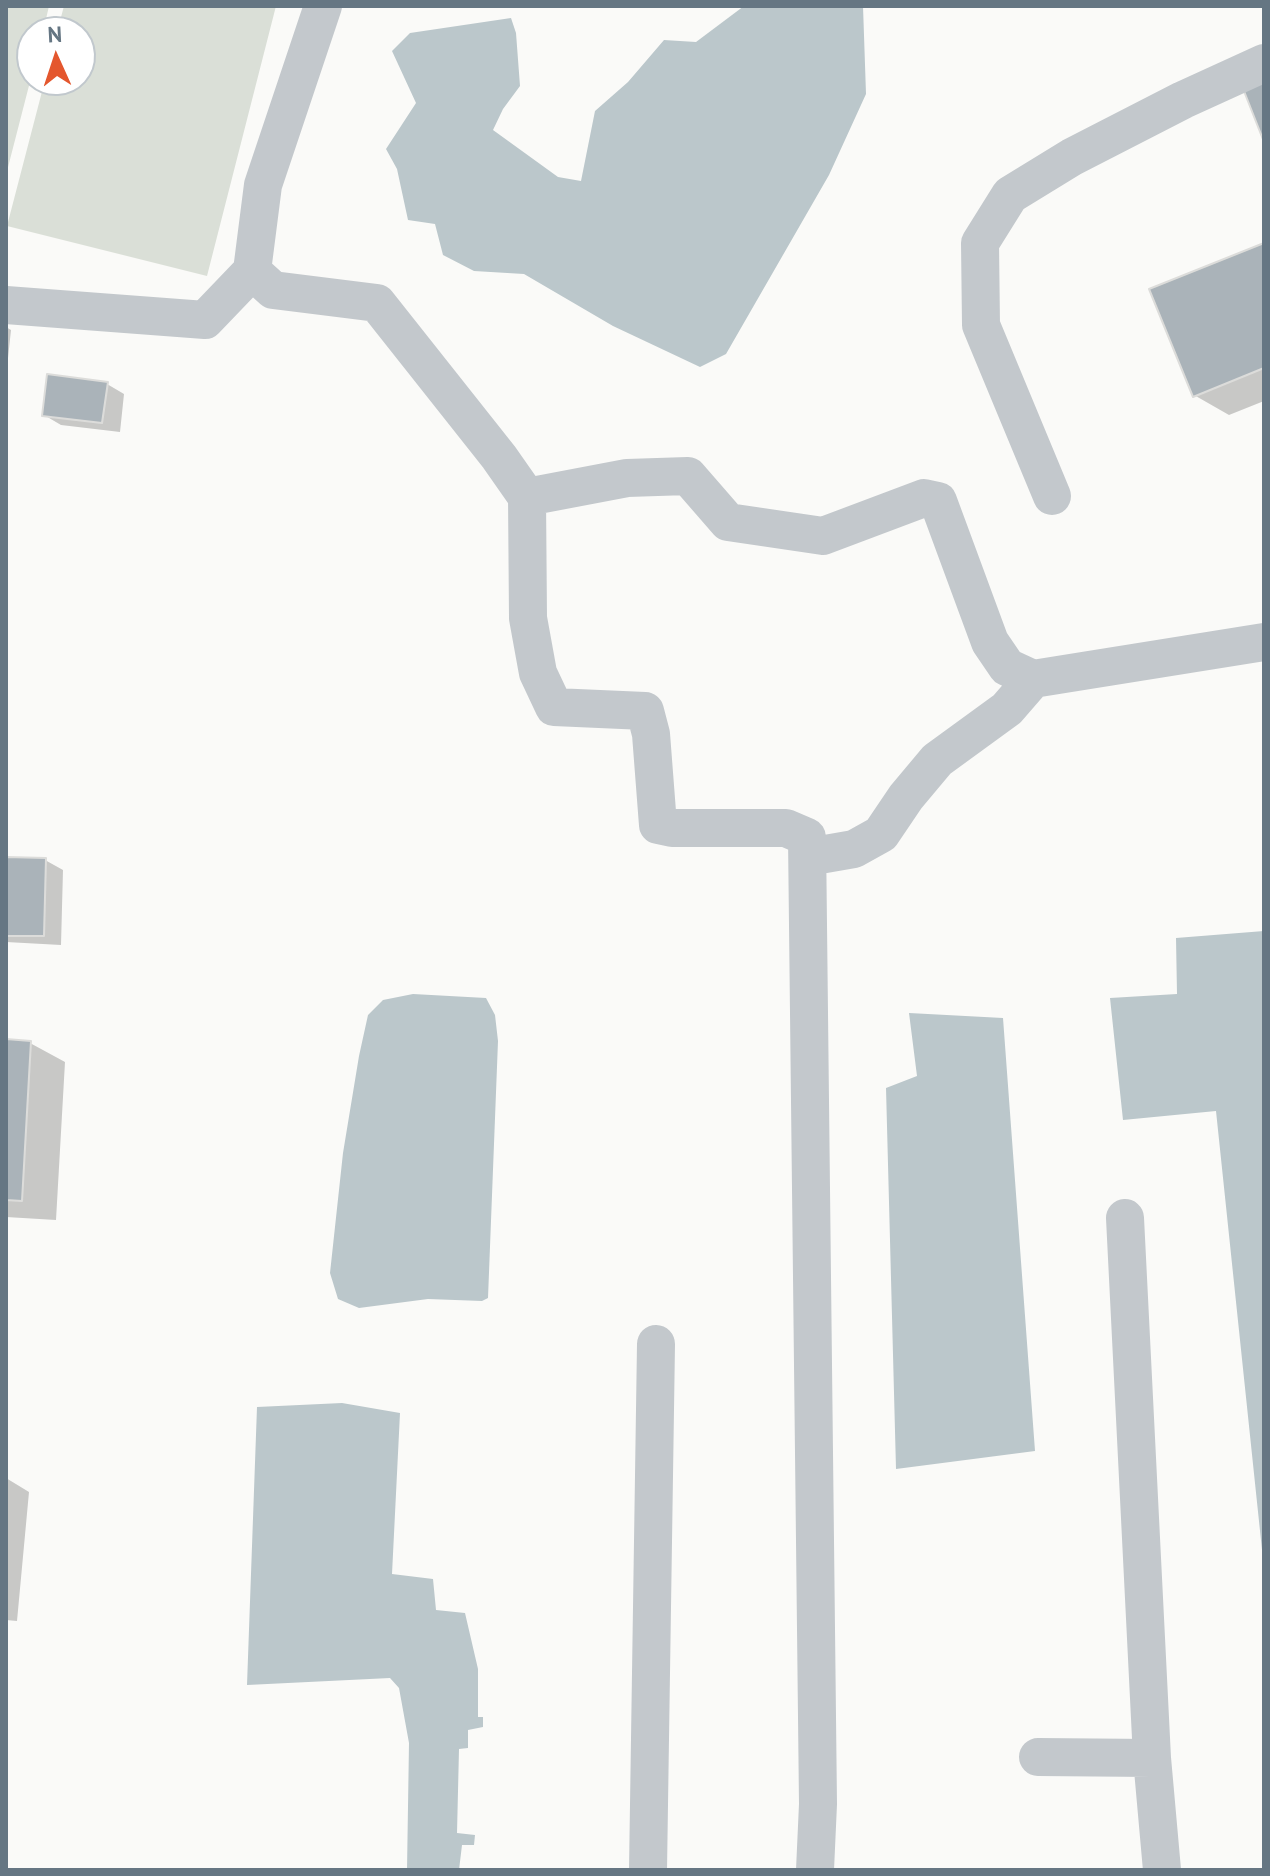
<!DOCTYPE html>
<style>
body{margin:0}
#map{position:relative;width:1270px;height:1876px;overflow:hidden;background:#fafaf8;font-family:"PT Sans",sans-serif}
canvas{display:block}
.frame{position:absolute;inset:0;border:8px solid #657683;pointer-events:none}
.north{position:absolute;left:16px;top:16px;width:80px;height:80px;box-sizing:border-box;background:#fff;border:2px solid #c1c8cd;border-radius:50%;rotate:357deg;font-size:22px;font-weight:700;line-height:32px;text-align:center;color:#657683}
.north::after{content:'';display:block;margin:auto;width:28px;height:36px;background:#e4572e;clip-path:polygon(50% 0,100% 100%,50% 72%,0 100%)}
</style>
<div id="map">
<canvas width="1270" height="1876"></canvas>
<div class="frame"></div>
<div class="north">N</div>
</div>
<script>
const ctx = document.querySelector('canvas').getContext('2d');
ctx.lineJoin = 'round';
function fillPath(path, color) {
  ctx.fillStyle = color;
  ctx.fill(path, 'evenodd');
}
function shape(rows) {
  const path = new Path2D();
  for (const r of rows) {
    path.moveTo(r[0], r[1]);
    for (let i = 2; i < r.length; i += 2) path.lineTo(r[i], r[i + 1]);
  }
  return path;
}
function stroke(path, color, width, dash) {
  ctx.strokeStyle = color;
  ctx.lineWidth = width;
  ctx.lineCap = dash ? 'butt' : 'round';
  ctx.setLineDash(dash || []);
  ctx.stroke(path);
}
const green = shape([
 [6,6,49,6,43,32,32,32,32,74,6,175],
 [64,6,276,6,207,276,7,226,45,80,80,80,80,32,57,32]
]);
const water = shape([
 [744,6,863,6,866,94,829,175,726,354,700,367,613,326,524,274,474,271,443,255,435,224,408,220,397,169,386,149,416,103,392,51,410,33,511,18,516,33,520,86,503,109,493,130,558,177,581,181,595,111,628,82,664,40,696,42],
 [1264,931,1264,1569,1216,1111,1123,1120,1110,998,1177,994,1176,938],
 [413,994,486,998,495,1015,498,1041,488,1298,482,1301,428,1299,359,1308,338,1299,330,1273,343,1153,359,1056,368,1015,383,1000],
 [909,1013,1003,1018,1035,1451,896,1469,886,1088,917,1076],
 [342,1403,400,1413,392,1574,433,1579,436,1610,465,1613,478,1669,478,1717,483,1717,483,1727,468,1730,468,1748,459,1749,457,1833,475,1835,474,1845,462,1845,459,1870,407,1870,409,1743,399,1688,390,1678,247,1685,257,1407]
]);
const shadow = shape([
 [1264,246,1264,401,1229,415,1194,395],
 [6,327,11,330,6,377],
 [107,384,124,394,120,432,61,425,44,415],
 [6,859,45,860,63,870,61,945,6,942],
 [6,1041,30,1043,65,1062,56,1220,6,1217],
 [6,1478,29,1492,17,1621,6,1620]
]);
const building = shape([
 [1264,77,1264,142,1242,86,1264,77],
 [1264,243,1264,368,1193,397,1149,289,1264,243],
 [47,374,108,382,102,423,42,416,47,374],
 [6,857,46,858,44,936,6,936,6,857],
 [6,1039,31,1041,22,1201,6,1200,6,1039]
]);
const minor = shape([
 [252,271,273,290,377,303,499,457,527,497,528,618,538,673,554,707,645,711,651,734,658,825,672,828,786,828,807,837,818,1804,815,1870],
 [6,305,205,320,252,271,263,185,323,6],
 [1052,496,981,325,980,243,1010,195,1072,157,1183,100,1264,63],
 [527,497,627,478,688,476,728,522,823,536,924,498,938,501,990,642,1007,667,1033,679,1264,642],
 [808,857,854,849,881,834,906,797,937,760,1007,709,1033,679],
 [1125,1218,1152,1758,1162,1870],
 [1038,1757,1152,1758],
 [648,1870,656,1344]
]);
fillPath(green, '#dadfd7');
fillPath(water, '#bbc7cb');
fillPath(shadow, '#0003');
fillPath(building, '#aab3b9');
stroke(building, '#dcdcda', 2);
stroke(minor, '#c3c8cc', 38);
</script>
